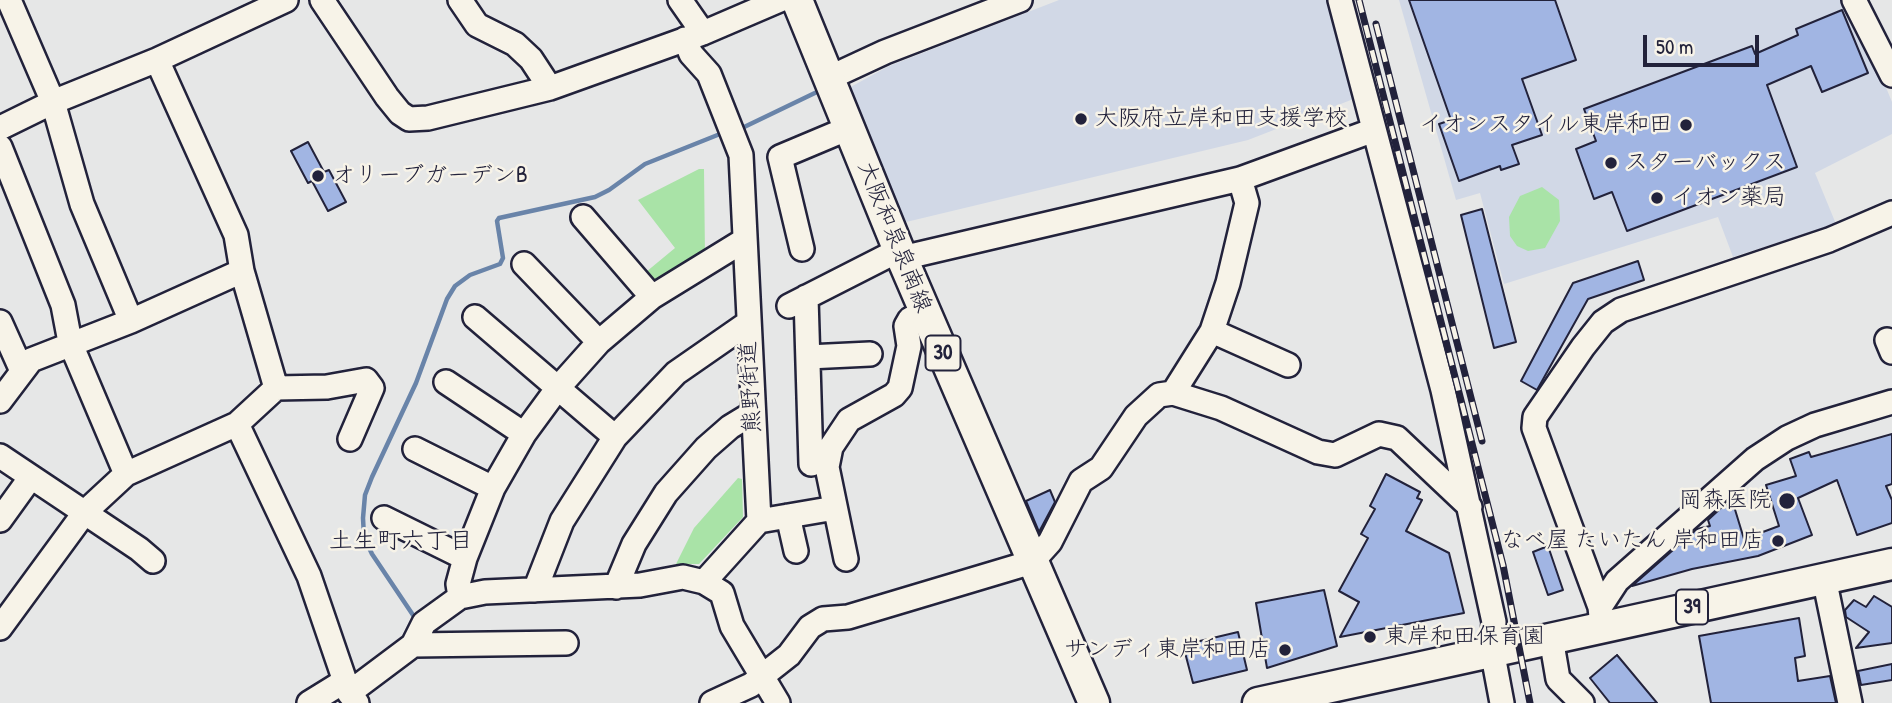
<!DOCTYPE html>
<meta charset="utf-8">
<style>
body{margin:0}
#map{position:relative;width:1892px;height:703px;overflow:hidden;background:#e6e7e7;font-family:"Patrick Hand",sans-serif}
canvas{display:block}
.scale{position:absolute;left:1643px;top:35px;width:116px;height:32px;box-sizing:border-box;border:4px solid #22223b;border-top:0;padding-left:9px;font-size:21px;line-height:24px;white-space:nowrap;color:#22223b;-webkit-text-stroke:5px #f7f3e8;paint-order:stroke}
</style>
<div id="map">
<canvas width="1892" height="703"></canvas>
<div class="scale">50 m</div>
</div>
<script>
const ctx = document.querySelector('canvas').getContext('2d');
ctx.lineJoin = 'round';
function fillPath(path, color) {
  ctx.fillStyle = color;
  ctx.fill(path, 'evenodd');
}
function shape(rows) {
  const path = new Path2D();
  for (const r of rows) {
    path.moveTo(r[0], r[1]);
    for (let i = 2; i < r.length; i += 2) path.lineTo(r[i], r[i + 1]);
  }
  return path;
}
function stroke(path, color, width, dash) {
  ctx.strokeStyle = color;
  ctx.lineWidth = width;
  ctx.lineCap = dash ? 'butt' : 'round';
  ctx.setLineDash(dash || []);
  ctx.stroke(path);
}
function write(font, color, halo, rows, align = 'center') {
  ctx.font = font + ' "Patrick Hand","Klee One",sans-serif';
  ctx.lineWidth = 5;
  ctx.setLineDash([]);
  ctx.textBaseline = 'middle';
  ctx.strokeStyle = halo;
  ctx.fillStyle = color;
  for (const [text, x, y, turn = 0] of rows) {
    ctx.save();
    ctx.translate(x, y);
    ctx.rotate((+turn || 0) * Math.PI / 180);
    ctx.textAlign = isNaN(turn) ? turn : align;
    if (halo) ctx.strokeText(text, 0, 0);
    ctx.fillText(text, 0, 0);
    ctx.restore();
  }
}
const built = shape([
 [1059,0,1331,0,1356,98,1248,140,902,223,847,89,889,66],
 [1399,0,1850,0,1892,102,1892,134,1815,173,1836,224,1733,257,1718,217,1504,284,1480,193,1456,200]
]);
const green = shape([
 [699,169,704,169,705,256,656,287,646,272,675,248,638,200],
 [1542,187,1559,200,1560,221,1545,248,1528,251,1517,246,1510,236,1509,217,1520,196],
 [738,478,742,479,743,517,699,564,676,564,694,528]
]);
const stream = shape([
 [740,129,819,91],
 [417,621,372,554,364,537,363,518,365,495,372,477,416,383,447,299,455,286,470,275,500,264,503,258,497,221,499,218,595,197,609,190,645,164,725,132]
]);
const building = shape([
 [1409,0,1555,0,1576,60,1522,79,1542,135,1512,145,1519,164,1501,170,1500,166,1459,181,1439,124,1451,120,1409,0],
 [1842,10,1868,73,1822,92,1811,66,1767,85,1797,167,1627,231,1612,192,1594,199,1576,149,1596,141,1584,109,1752,46,1755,54,1798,35,1796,29,1842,10],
 [308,142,324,172,329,170,346,202,328,211,312,181,308,183,291,151,308,142],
 [1482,209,1516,342,1494,348,1461,215,1482,209],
 [1638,261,1644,280,1588,299,1537,390,1521,381,1573,283,1638,261],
 [1892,434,1892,484,1886,486,1892,500,1892,523,1857,535,1837,480,1798,498,1812,535,1758,556,1692,569,1632,586,1697,529,1710,526,1708,520,1722,507,1733,503,1744,539,1779,526,1766,485,1796,476,1790,459,1809,452,1811,457,1892,434],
 [1386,474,1420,492,1417,498,1422,500,1406,531,1449,553,1464,613,1340,637,1359,602,1339,591,1368,538,1361,534,1375,509,1370,506,1386,474],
 [1050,490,1055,502,1039,532,1026,501,1050,490],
 [1548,546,1563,590,1548,595,1533,552,1548,546],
 [1324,590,1337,646,1267,668,1256,603,1324,590],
 [1874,596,1892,607,1892,643,1856,648,1869,632,1846,617,1845,610,1854,600,1866,607,1874,596],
 [1799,618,1805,656,1795,658,1798,681,1830,676,1836,703,1711,703,1699,636,1799,618],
 [1238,632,1247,670,1193,683,1183,645,1238,632],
 [1617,655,1657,703,1610,703,1590,678,1617,655],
 [1892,664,1892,680,1861,685,1858,671,1892,664]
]);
const minor = shape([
 [9,0,53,102,82,204,131,321],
 [322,0,387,97,400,113,409,119,428,118,550,88,703,33,780,0],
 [460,0,477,25,515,44,531,59,550,88],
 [680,0,703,33],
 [1340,0,1443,390,1494,622,1492,650,1502,703],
 [1854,0,1892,75],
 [685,39,691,54,709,74,741,155,759,521,704,582],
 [829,78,885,52,1020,0],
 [0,128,53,102,157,60,286,0],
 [0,147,63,305,70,342,126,474],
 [583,217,652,297],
 [802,249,780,157,849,128],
 [902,258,1240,179,1374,130],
 [524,264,599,342],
 [806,297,811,464],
 [789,306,899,250],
 [475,317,615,437],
 [0,322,22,371],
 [1212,331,1288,365],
 [1887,340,1892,352],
 [808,357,870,354],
 [446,382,524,434],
 [276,388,327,387,366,380,372,388,350,439],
 [1173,393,1212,331,1228,283,1247,203,1240,179],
 [0,401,31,360,131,321,242,271],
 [237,424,309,576,349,693],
 [415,449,493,488],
 [0,456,139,549,153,561],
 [788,516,796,551],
 [384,518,465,558],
 [0,520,31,477],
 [759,521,835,508],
 [846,559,827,467,831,447,849,420,894,395,900,388,909,346,906,326,910,319,926,313],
 [1824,578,1850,703],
 [616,587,634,544,666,493,706,448,730,427,753,413],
 [535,590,562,521,615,437,676,373,748,323],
 [460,597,458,584,465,558,493,488,524,434,557,389,599,342,652,297,743,241],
 [1600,607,1617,581,1755,459,1787,438,1815,425,1892,402],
 [1602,626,1600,607,1534,428,1535,417,1583,347,1603,322,1621,310,1829,240,1892,213],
 [0,628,85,512,126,474,237,424,276,388,242,271,236,235,157,60],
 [1551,638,1558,679,1582,703],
 [413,645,566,643],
 [309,703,343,682],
 [357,703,349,693,413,645,424,623,460,597,485,592,640,585,683,577,704,582,722,593,732,626,778,703],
 [712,703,751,685,789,655,810,627,823,619,848,617,1032,562,1050,542,1081,481,1101,468,1136,416,1159,395,1173,393,1221,408,1318,452,1335,455,1379,434,1397,438,1470,507]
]);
const major = shape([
 [797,0,902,258,1094,703],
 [1258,703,1892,564]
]);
const rail = shape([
 [1359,0,1503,565,1530,703],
 [1376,24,1482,441]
]);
const markers = [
 [1081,119,7,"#22223b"],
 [1686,125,7,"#22223b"],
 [1611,163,7,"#22223b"],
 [318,176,7,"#22223b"],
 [1657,198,7,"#22223b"],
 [1787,501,9,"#22223b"],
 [1778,541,7,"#22223b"],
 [1370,637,7,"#22223b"],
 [1285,650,7,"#22223b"]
];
const shields = [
 [943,353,35],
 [1692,607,32]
];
const shieldNames = [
 ["30",943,353],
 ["39",1692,607]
];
const poiNames = [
 ["大阪府立岸和田支援学校",1095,119],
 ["イオンスタイル東岸和田",1672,125,"right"],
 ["スターバックス",1625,163],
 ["オリーブガーデンB",332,176],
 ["イオン薬局",1671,198],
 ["岡森医院",1771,501,"right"],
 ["なべ屋 たいたん 岸和田店",1764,541,"right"],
 ["東岸和田保育園",1384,637],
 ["サンディ東岸和田店",1271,650,"right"]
];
const streetNames = [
 ["大阪和泉泉南線",894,237,68],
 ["熊野街道",751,387,-93]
];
const neighbourhoodNames = [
 ["土生町六丁目",401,542]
];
fillPath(built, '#d1d8e6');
fillPath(green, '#a9e3a7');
stroke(stream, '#6984a9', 4.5);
fillPath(building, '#a1b5e3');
stroke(building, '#22223b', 2);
stroke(minor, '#22223b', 28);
stroke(major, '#22223b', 35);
stroke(minor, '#f7f3e8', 23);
stroke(major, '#f7f3e8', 30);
stroke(rail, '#22223b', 7);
stroke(rail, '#f7f3e8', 4.5, [13]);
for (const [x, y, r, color] of markers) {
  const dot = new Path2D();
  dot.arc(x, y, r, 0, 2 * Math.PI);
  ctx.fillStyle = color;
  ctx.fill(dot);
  stroke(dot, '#f7f3e8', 2.5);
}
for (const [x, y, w] of shields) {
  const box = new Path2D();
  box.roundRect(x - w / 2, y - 17.5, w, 35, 5);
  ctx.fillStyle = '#f7f3e8';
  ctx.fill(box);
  stroke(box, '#22223b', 2);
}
write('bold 21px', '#22223b', null, shieldNames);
write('23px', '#22223b', '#f7f3e8', poiNames, 'left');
write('23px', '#22223b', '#f7f3e8', streetNames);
write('24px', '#22223b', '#f7f3e8', neighbourhoodNames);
</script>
